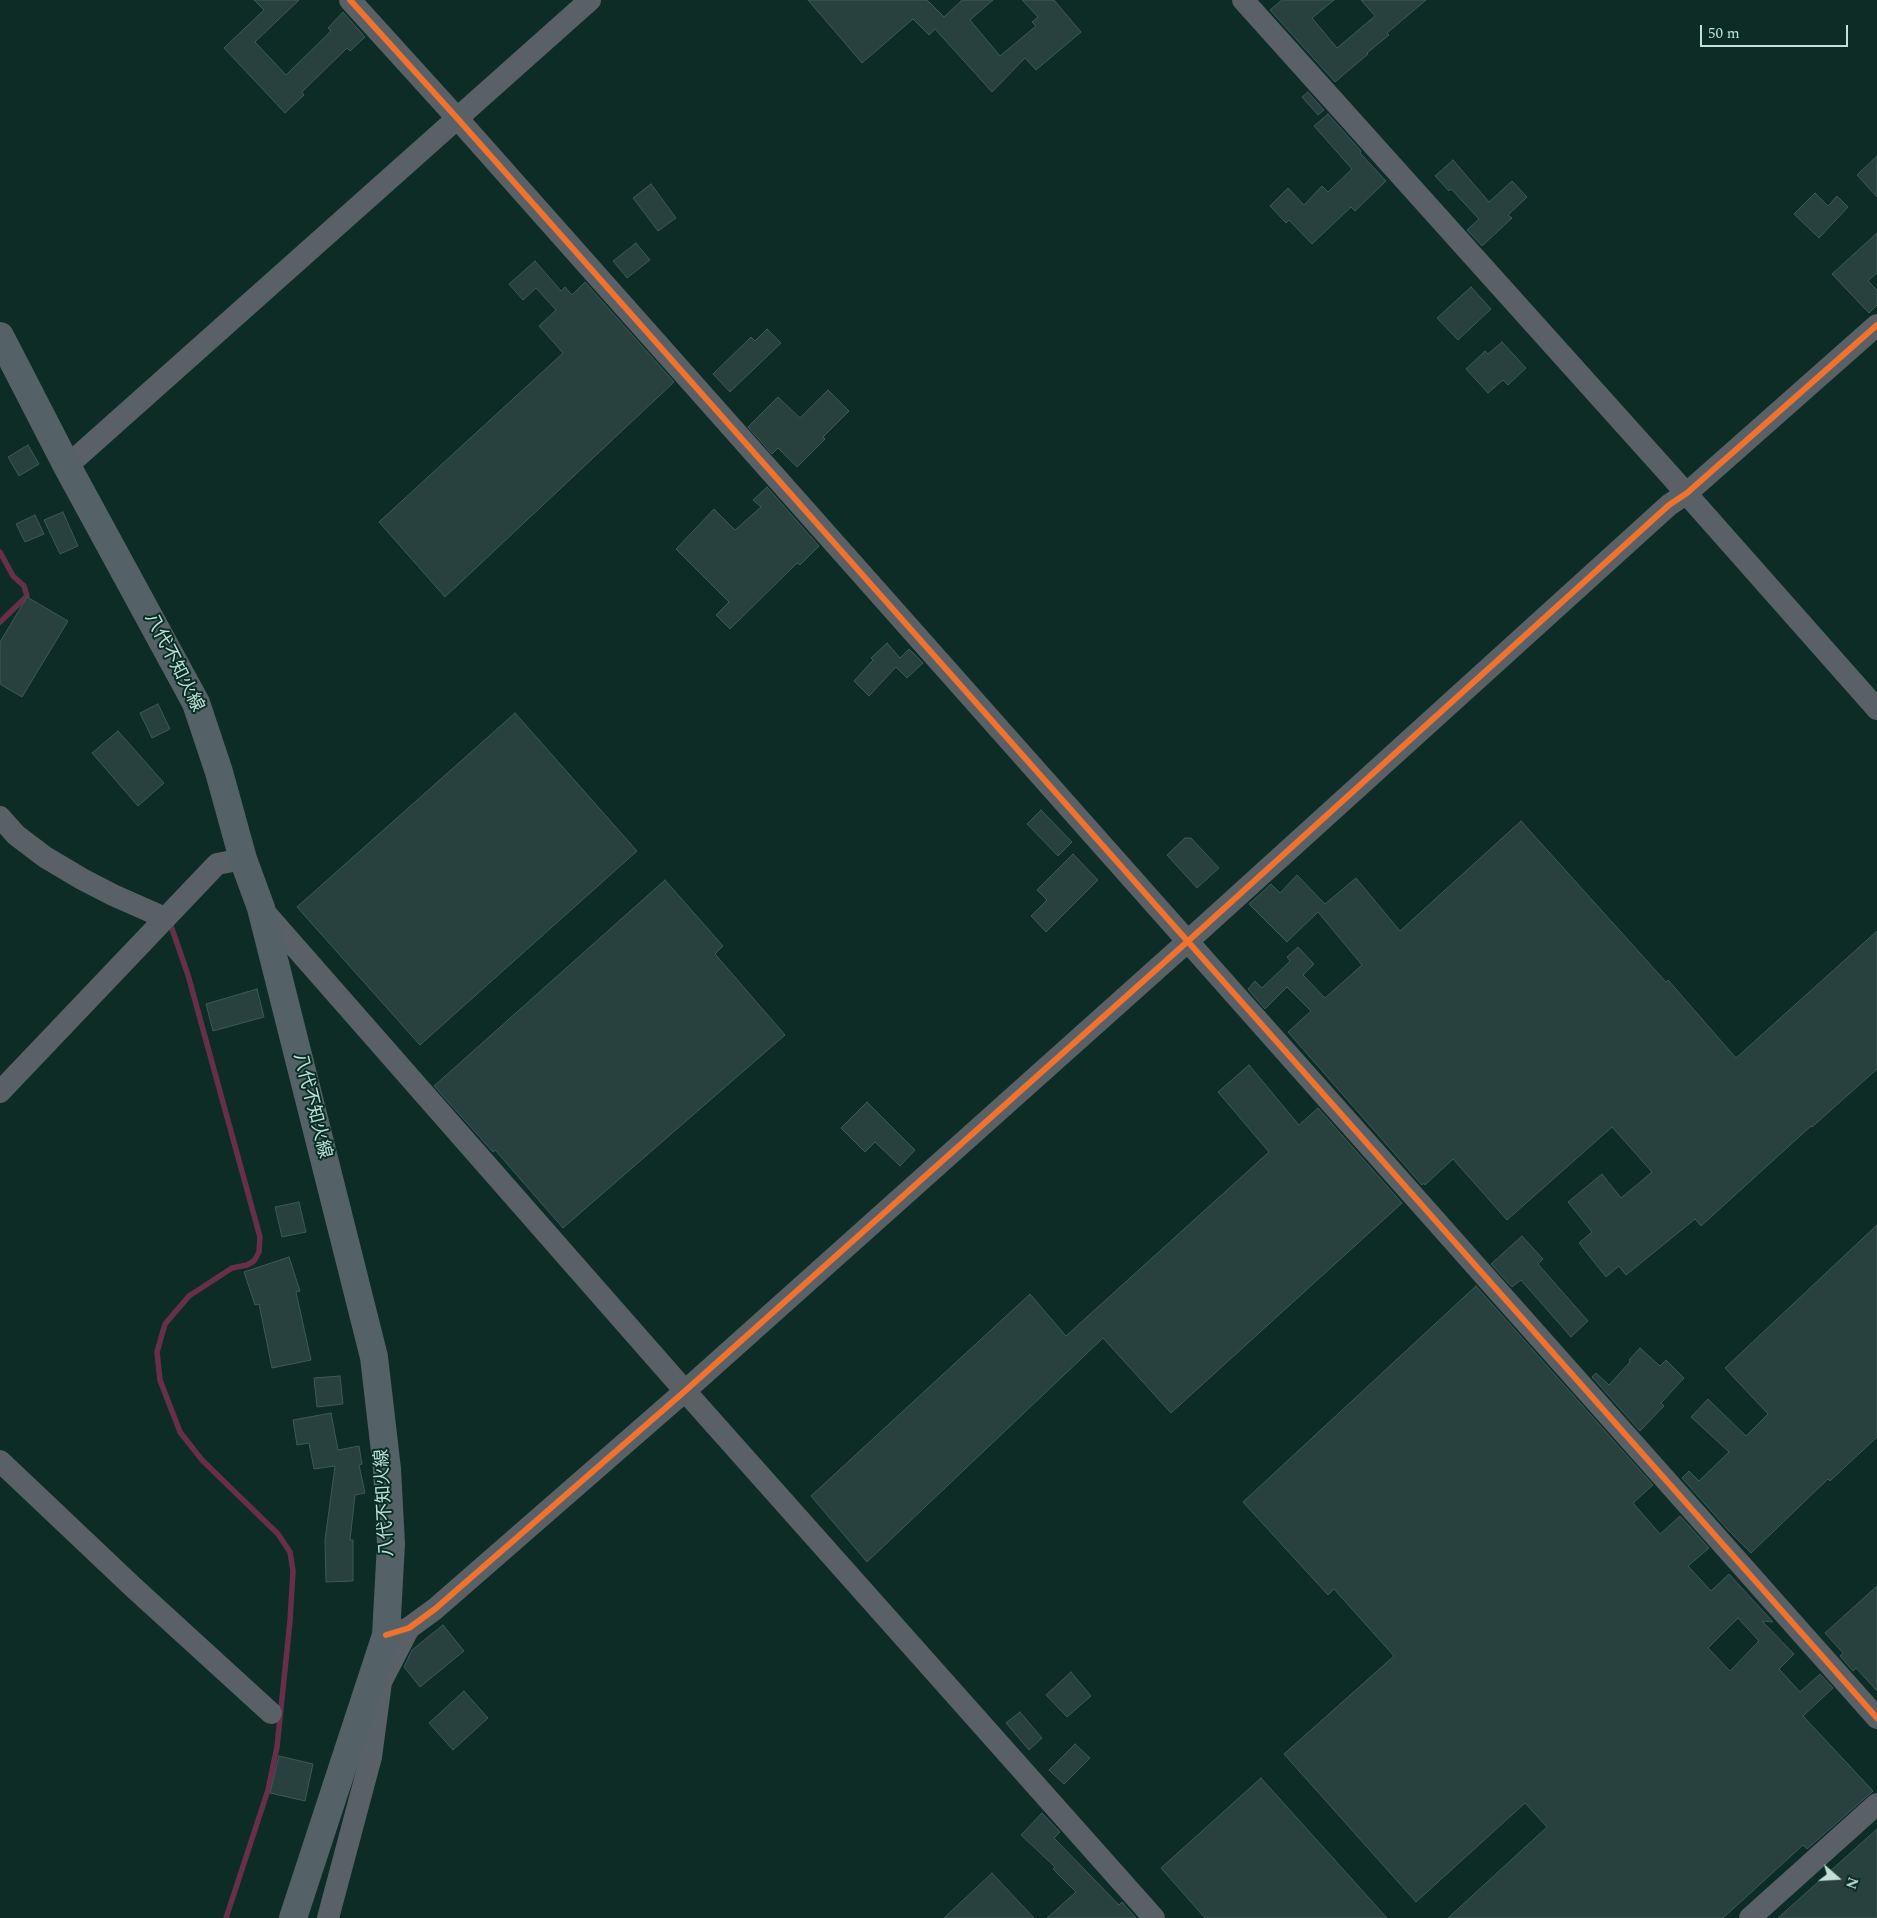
<!DOCTYPE html>
<meta charset="utf-8">
<style>
body{margin:0}
#map{position:relative;width:1877px;height:1918px;overflow:hidden;background:#0d2c25;font-family:Spectral,serif}
canvas{display:block}
.north{position:absolute;left:1812px;top:1853px;width:50px;height:50px;-webkit-text-stroke:4px #082d24;paint-order:stroke;rotate:109deg;font-size:14px;font-weight:700;line-height:20px;text-align:center;color:#c1e1d7}
.north::after{content:'';display:block;margin:auto;width:18px;height:22px;background:#c1e1d7;clip-path:polygon(50% 0,100% 100%,50% 72%,0 100%)}
.scale{position:absolute;left:1700px;top:25px;width:148px;height:22px;box-sizing:border-box;border:2px solid #c1e1d7;border-top:0;padding-left:6px;font-size:15px;line-height:18px;white-space:nowrap;color:#c1e1d7;-webkit-text-stroke:4px #082d24;paint-order:stroke}
</style>
<div id="map">
<canvas width="1877" height="1918"></canvas>
<div class="north">N</div>
<div class="scale">50 m</div>
</div>
<script>
const ctx = document.querySelector('canvas').getContext('2d');
ctx.lineJoin = 'round';
function shape(rows) {
  const path = new Path2D();
  for (const r of rows) {
    path.moveTo(r[0], r[1]);
    for (let i = 2; i < r.length; i += 2) path.lineTo(r[i], r[i + 1]);
  }
  return path;
}
function stroke(path, color, width, dash) {
  ctx.strokeStyle = color;
  ctx.lineWidth = width;
  ctx.lineCap = dash ? 'butt' : 'round';
  ctx.setLineDash(dash || []);
  ctx.stroke(path);
}
function fillPath(path, color) {
  ctx.fillStyle = color;
  ctx.fill(path, 'evenodd');
}
function write(font, color, halo, rows, align = 'center') {
  ctx.font = font + ' Spectral,"Noto Sans JP",serif';
  ctx.lineWidth = 4;
  ctx.setLineDash([]);
  ctx.textBaseline = 'middle';
  ctx.strokeStyle = halo;
  ctx.fillStyle = color;
  for (const [text, x, y, turn = 0] of rows) {
    ctx.save();
    ctx.translate(x, y);
    ctx.rotate((+turn || 0) * Math.PI / 180);
    ctx.textAlign = isNaN(turn) ? turn : align;
    if (halo) ctx.strokeText(text, 0, 0);
    ctx.fillText(text, 0, 0);
    ctx.restore();
  }
}
const stream = shape([
 [0,552,13,576,24,586,27,596,0,622],
 [170,923,188,975,260,1237,259,1252,254,1261,247,1265,232,1268,189,1296,165,1324,157,1352,160,1380,180,1432,202,1460,278,1534,290,1552,293,1571,290,1621,277,1747,268,1790,226,1918]
]);
const building = shape([
 [254,0,299,0,255,42,286,75,331,31,328,28,343,12,365,37,350,51,347,48,302,92,304,95,285,113,224,48,264,10,254,0],
 [808,0,927,0,944,17,962,0,993,0,970,20,1000,56,1036,26,1032,22,1038,17,1022,0,1054,0,1081,32,1036,70,1025,58,992,92,935,29,929,35,913,19,862,63,808,0],
 [1282,0,1334,0,1312,18,1337,48,1375,16,1361,0,1426,0,1387,33,1389,35,1367,53,1368,54,1335,82,1270,10,1282,0],
 [1308,92,1324,110,1318,115,1302,97,1308,92],
 [1328,114,1361,151,1360,153,1386,181,1355,211,1351,207,1312,244,1289,220,1286,223,1270,206,1288,188,1304,205,1322,186,1328,192,1352,169,1314,126,1328,114],
 [1877,156,1877,197,1857,175,1877,156],
 [1453,160,1489,202,1512,181,1527,197,1508,215,1512,218,1482,246,1467,230,1479,219,1451,189,1449,191,1435,176,1453,160],
 [651,184,676,218,658,231,633,198,651,184],
 [1815,193,1828,206,1837,196,1848,207,1819,238,1794,214,1815,193],
 [1877,233,1877,273,1868,281,1877,290,1877,305,1869,313,1832,274,1877,233],
 [636,243,650,260,627,278,613,261,636,243],
 [535,261,561,291,565,287,572,295,585,282,674,382,445,597,379,522,563,353,539,326,556,310,536,288,523,300,509,284,535,261],
 [1471,287,1491,309,1458,340,1437,318,1471,287],
 [767,329,781,343,730,392,713,374,751,337,755,341,767,329],
 [1502,342,1526,368,1508,385,1503,380,1488,393,1466,369,1485,351,1488,354,1502,342],
 [828,390,849,411,823,437,825,439,797,467,778,448,772,454,748,427,778,397,800,418,828,390],
 [28,445,39,464,19,476,8,457,28,445],
 [767,487,819,546,800,565,797,563,730,629,716,615,729,602,676,549,714,509,735,530,761,507,753,500,767,487],
 [63,512,78,546,60,554,44,520,63,512],
 [35,515,44,534,25,542,16,524,35,515],
 [27,597,68,621,22,697,0,684,0,642,27,597],
 [887,643,900,658,909,649,923,663,907,678,896,667,869,696,854,681,873,660,871,658,887,643],
 [158,704,170,729,152,738,140,713,158,704],
 [515,713,637,851,420,1045,297,907,515,713],
 [118,731,164,783,138,806,92,753,118,731],
 [1041,810,1072,842,1058,856,1027,824,1041,810],
 [1521,821,1666,982,1668,980,1736,1058,1877,931,1877,1069,1812,1127,1811,1126,1701,1226,1695,1219,1626,1275,1619,1266,1606,1277,1579,1243,1592,1232,1568,1202,1602,1174,1621,1198,1652,1172,1612,1127,1507,1220,1453,1159,1425,1185,1424,1183,1422,1185,1288,1032,1311,1011,1287,987,1265,1009,1248,989,1255,981,1262,988,1290,961,1287,957,1298,947,1314,964,1303,975,1325,998,1362,965,1318,912,1287,942,1249,904,1271,884,1280,893,1297,875,1325,904,1356,878,1400,931,1521,821],
 [1185,838,1191,838,1219,868,1197,888,1167,855,1185,838],
 [1073,854,1098,880,1046,932,1031,916,1047,900,1037,890,1073,854],
 [665,880,723,946,715,954,785,1035,563,1228,495,1150,493,1152,434,1086,665,880],
 [257,989,264,1017,213,1031,206,1004,257,989],
 [1249,1065,1299,1125,1318,1108,1402,1203,1171,1413,1103,1338,867,1562,811,1496,1030,1294,1066,1336,1269,1152,1218,1092,1249,1065],
 [867,1102,915,1150,900,1166,875,1142,865,1152,841,1128,867,1102],
 [299,1202,306,1232,282,1237,275,1207,299,1202],
 [1877,1225,1877,1437,1830,1481,1828,1479,1751,1553,1729,1531,1682,1478,1689,1471,1699,1481,1729,1452,1691,1417,1708,1399,1746,1436,1768,1414,1725,1368,1877,1225],
 [1522,1236,1543,1259,1538,1264,1588,1321,1571,1337,1521,1280,1512,1287,1491,1264,1522,1236],
 [289,1257,300,1291,296,1292,311,1360,272,1368,259,1304,255,1305,244,1272,289,1257],
 [1476,1286,1653,1485,1633,1503,1660,1534,1680,1516,1709,1548,1688,1566,1711,1591,1729,1574,1773,1622,1762,1621,1794,1654,1779,1669,1800,1692,1820,1674,1833,1688,1803,1716,1873,1791,1807,1849,1803,1845,1723,1918,1448,1918,1547,1827,1525,1803,1416,1902,1284,1754,1394,1656,1334,1589,1328,1595,1243,1502,1476,1286],
 [1738,1618,1759,1641,1730,1671,1708,1648,1738,1618],
 [1640,1348,1660,1366,1666,1360,1684,1378,1661,1403,1664,1406,1640,1431,1592,1377,1596,1373,1609,1385,1630,1362,1629,1360,1640,1348],
 [340,1376,343,1404,317,1407,314,1378,340,1376],
 [331,1413,338,1450,359,1446,362,1464,359,1465,365,1493,355,1495,350,1540,353,1540,353,1581,326,1582,325,1540,335,1466,314,1469,309,1443,297,1445,293,1420,331,1413],
 [1877,1586,1877,1691,1856,1668,1853,1671,1840,1656,1843,1653,1825,1633,1877,1586],
 [443,1625,464,1651,420,1687,404,1667,412,1650,443,1625],
 [1071,1672,1091,1696,1067,1717,1046,1695,1071,1672],
 [464,1691,488,1718,453,1750,429,1723,464,1691],
 [1020,1712,1042,1738,1029,1750,1006,1723,1020,1712],
 [1075,1744,1090,1758,1064,1784,1049,1770,1075,1744],
 [279,1756,313,1764,305,1801,270,1793,279,1756],
 [1261,1778,1387,1918,1205,1918,1161,1868,1261,1778],
 [1042,1813,1060,1832,1054,1838,1119,1905,1122,1902,1136,1918,1047,1918,1076,1892,1053,1869,1055,1867,1021,1835,1042,1813],
 [1877,1829,1877,1918,1778,1918,1877,1829],
 [992,1873,1034,1918,944,1918,992,1873]
]);
const minor = shape([
 [350,0,457,118,1877,1718],
 [1243,0,1669,474,1877,709],
 [67,466,590,0],
 [0,817,16,835,45,857,82,879,113,895,165,918],
 [261,908,685,1391,1154,1918],
 [0,1092,217,864,243,859],
 [0,1461,133,1587,271,1713],
 [386,1635,409,1628,435,1609,685,1391,1187,942,1669,505,1687,493,1877,325],
 [328,1918,371,1757,381,1682,409,1628],
 [1750,1918,1877,1804]
]);
const major = shape([
 [0,336,67,466,196,703,219,772,243,859,261,908,374,1357,387,1469,391,1544,386,1635,293,1918]
]);
const cycleway = shape([
 [350,0,457,118,1877,1718],
 [386,1635,409,1628,435,1609,685,1391,1187,942,1669,505,1687,493,1877,325]
]);
const streetNames = [
 ["八代不知火線",173,663,63],
 ["八代不知火線",311,1106,76],
 ["八代不知火線",386,1503,-93]
];
stroke(stream, '#682f4a', 5.5);
fillPath(building, '#28413e');
stroke(building, '#3d5a56', 1);
stroke(minor, '#5a6166', 22);
stroke(major, '#546166', 28);
stroke(cycleway, '#ef722f', 6);
write('18px', '#c1e1d7', '#082d24', streetNames);
</script>
